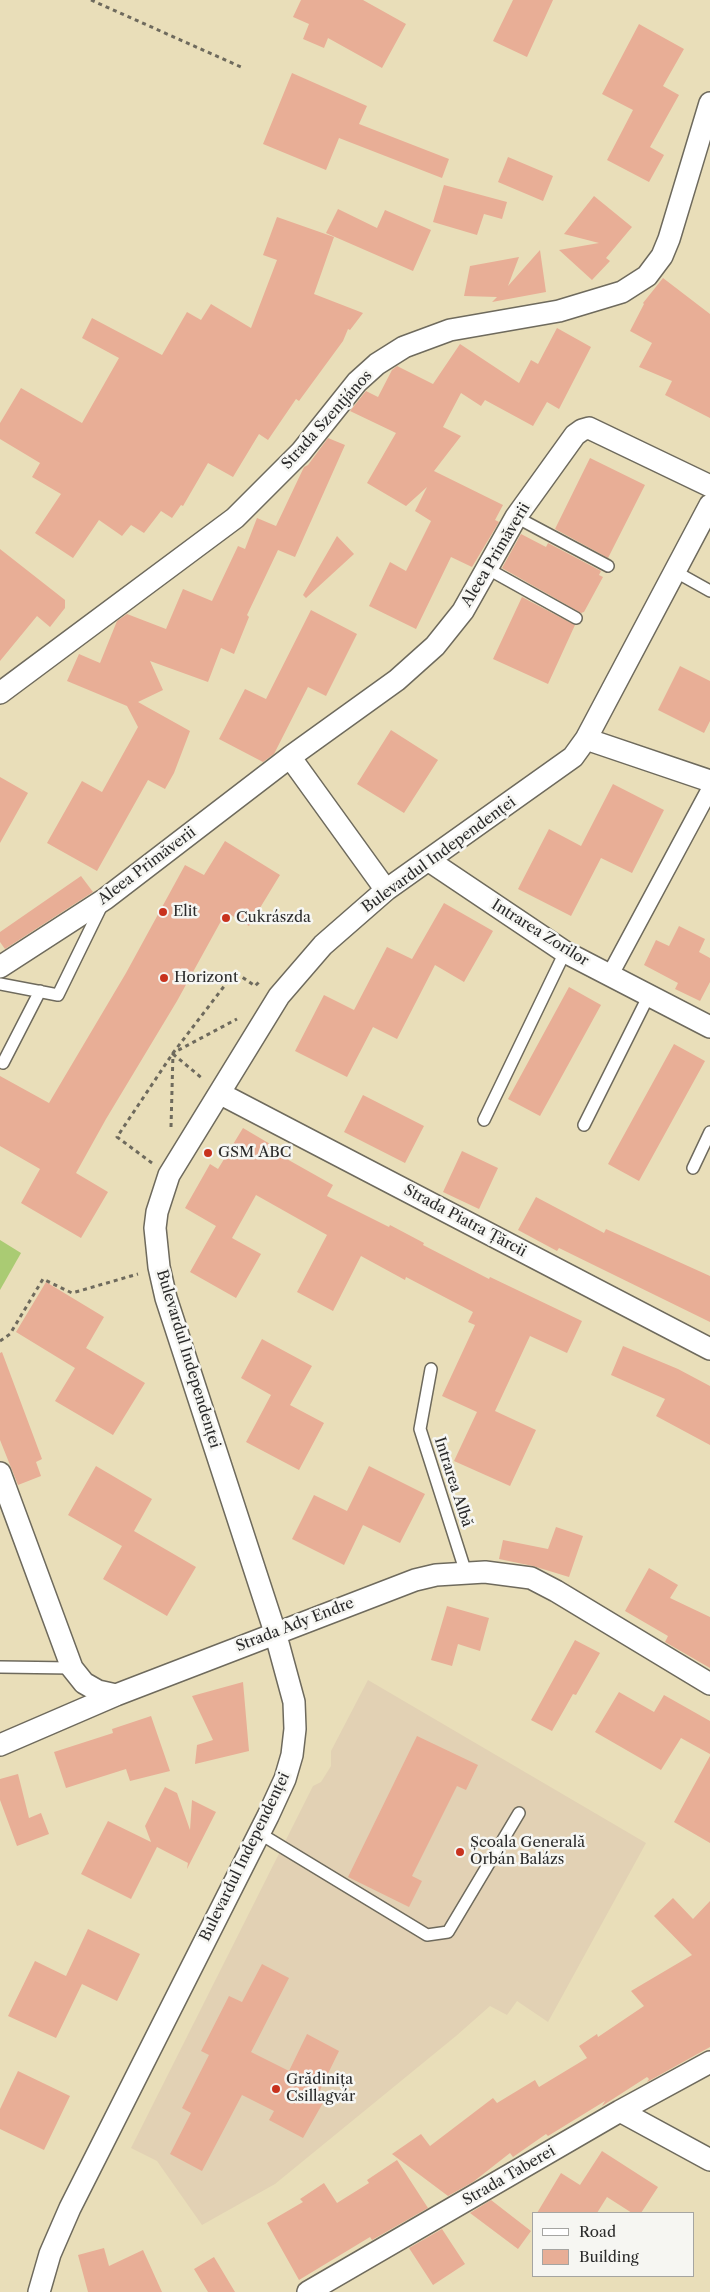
<!DOCTYPE html>
<meta charset="utf-8">
<style>
body{margin:0}
#map{position:relative;width:710px;height:2292px;overflow:hidden;background:#e9deb9;font-family:"Libre Caslon Text",serif}
canvas{display:block}
.legend{position:absolute;left:532px;top:2212px;width:162px;height:65px;box-sizing:border-box;background:#f6f6f2;border:1px solid #a5a5a2;margin:0;padding:6px 9px;list-style:none;font-size:15px;color:#2b2b2b}
.legend li{display:flex;align-items:center;gap:10px;height:25px}
.legend b{width:25px;border:1px solid #a5a5a2}
</style>
<div id="map">
<canvas width="710" height="2292"></canvas>
<ul class="legend">
<li><b style="height:6px;background:#fff"></b>Road</li>
<li><b style="height:14px;background:#e8ae96"></b>Building</li>
</ul>
</div>
<script>
const ctx = document.querySelector('canvas').getContext('2d');
ctx.lineJoin = 'round';
function fillPath(path, color) {
  ctx.fillStyle = color;
  ctx.fill(path, 'evenodd');
}
function shape(rows) {
  const path = new Path2D();
  for (const r of rows) {
    path.moveTo(r[0], r[1]);
    for (let i = 2; i < r.length; i += 2) path.lineTo(r[i], r[i + 1]);
  }
  return path;
}
function stroke(path, color, width, dash) {
  ctx.strokeStyle = color;
  ctx.lineWidth = width;
  ctx.lineCap = dash ? 'butt' : 'round';
  ctx.setLineDash(dash || []);
  ctx.stroke(path);
}
function write(font, color, halo, rows, align = 'center') {
  ctx.font = font + ' "Libre Caslon Text",serif';
  ctx.lineWidth = 5;
  ctx.setLineDash([]);
  ctx.textBaseline = 'middle';
  ctx.strokeStyle = halo;
  ctx.fillStyle = color;
  for (const [text, x, y, turn = 0] of rows) {
    ctx.save();
    ctx.translate(x, y);
    ctx.rotate((+turn || 0) * Math.PI / 180);
    ctx.textAlign = isNaN(turn) ? turn : align;
    if (halo) ctx.strokeText(text, 0, 0);
    ctx.fillText(text, 0, 0);
    ctx.restore();
  }
}
const built = shape([
 [368,1680,646,1843,548,2022,517,2001,507,2015,490,2006,456,2036,275,2184,202,2225,157,2161,131,2148,313,1786,321,1782,331,1766,331,1751]
]);
const green = shape([
 [0,1240,21,1253,0,1290]
]);
const building = shape([
 [301,0,363,0,406,24,382,68,328,38,324,48,303,39,309,24,293,17],
 [513,0,553,0,527,57,493,41],
 [639,24,684,49,663,86,679,95,650,147,664,155,649,182,607,160,633,110,602,94],
 [292,73,367,106,359,124,449,159,442,178,339,138,326,170,263,144],
 [508,157,553,176,543,201,498,182],
 [444,185,507,202,502,219,484,214,477,235,433,222],
 [594,196,632,227,606,258,610,261,592,280,559,250,599,243,564,234],
 [338,209,377,228,385,210,431,230,413,271,326,233],
 [277,217,334,237,314,294,363,313,350,330,348,329,343,341,299,401,296,399,268,440,259,434,233,477,208,463,183,506,181,505,172,518,161,511,144,533,131,525,122,536,99,520,73,558,35,533,61,494,32,477,40,463,0,439,0,423,21,388,82,423,119,358,82,338,92,318,162,355,187,312,201,320,211,304,251,328,277,260,263,255],
 [540,250,546,292,492,302,497,297,464,296,470,266,519,257,508,286],
 [663,278,710,314,710,418,665,395,672,381,639,367,652,343,630,331,644,304,643,303],
 [557,328,591,347,559,409,547,402,533,426,485,400,481,406,461,393,443,427,461,436,434,471,503,505,495,520,499,522,472,567,451,557,416,629,369,606,390,562,406,571,431,521,415,511,427,487,406,506,367,483,396,433,350,411,366,391,378,397,392,370,397,366,433,384,460,344,519,383,531,360,538,364],
 [328,438,345,445,295,557,278,550,247,615,249,617,234,654,221,648,208,682,150,661,163,690,138,702,190,731,174,773,165,789,148,780,97,871,47,843,82,781,102,792,138,727,127,706,67,681,79,654,100,663,117,621,127,614,166,629,183,589,212,601,238,546,245,549,257,518,276,526,304,467,308,465],
 [590,458,645,485,608,558,555,529],
 [521,534,546,547,548,543,601,571,599,575,603,577,584,612,581,613,502,568],
 [337,536,354,554,306,598,303,595],
 [0,549,65,600,65,608,50,627,37,616,0,661],
 [522,597,575,625,548,684,493,659],
 [311,610,357,634,326,696,308,687,274,754,263,762,219,739,245,689,266,699],
 [680,666,710,681,710,721,704,733,658,710],
 [391,730,438,760,404,813,357,784],
 [0,777,28,793,0,843],
 [613,784,664,810,632,873,601,858,571,916,518,889,549,829,581,846],
 [225,841,280,875,249,926,226,912,177,1001,106,1119,76,1173,108,1192,81,1238,21,1203,40,1169,0,1146,0,1076,49,1103,126,973,185,865,204,875],
 [81,876,93,892,5,949,0,942,0,932],
 [444,903,493,931,464,982,435,965,397,1039,373,1027,347,1077,295,1051,324,995,354,1010,387,947,412,959],
 [679,926,705,939,699,952,710,958,710,982,700,1001,675,989,678,983,644,965,656,940,669,946],
 [569,987,601,1005,540,1116,508,1099],
 [674,1044,705,1061,639,1181,608,1164],
 [363,1095,424,1126,405,1163,344,1132],
 [243,1128,287,1154,285,1158,333,1185,327,1196,389,1227,390,1225,424,1243,423,1245,489,1279,490,1277,582,1321,567,1353,530,1336,495,1411,536,1430,510,1486,454,1461,477,1412,442,1396,475,1325,468,1322,473,1312,406,1277,405,1280,361,1256,333,1311,297,1292,327,1235,256,1195,232,1238,261,1254,236,1298,190,1272,216,1226,185,1208,210,1164,218,1169],
 [462,1151,498,1168,479,1209,443,1192],
 [536,1197,604,1233,606,1229,710,1276,710,1322,559,1248,557,1251,518,1230],
 [46,1282,104,1317,86,1348,145,1383,113,1435,55,1401,75,1368,16,1332],
 [262,1339,312,1366,290,1405,324,1423,299,1470,246,1442,271,1395,241,1378],
 [623,1346,678,1369,710,1386,710,1445,656,1416,665,1399,611,1375],
 [2,1352,42,1459,36,1462,41,1476,18,1485,0,1440,0,1353],
 [96,1466,152,1499,134,1531,196,1567,167,1616,103,1579,122,1546,68,1515],
 [369,1466,425,1494,400,1543,363,1525,344,1565,292,1539,314,1495,347,1511],
 [556,1527,583,1536,569,1577,533,1566,499,1559,503,1540,548,1549],
 [649,1568,678,1585,670,1598,710,1617,710,1668,665,1642,668,1636,625,1611],
 [447,1606,489,1618,480,1651,458,1644,452,1666,431,1660],
 [575,1640,600,1653,576,1695,573,1694,552,1731,531,1720],
 [243,1682,249,1751,195,1764,197,1745,213,1740,192,1696],
 [619,1692,654,1712,664,1695,710,1721,710,1754,681,1738,661,1770,595,1732],
 [151,1716,170,1771,130,1781,126,1769,66,1788,54,1752,113,1733,112,1729],
 [417,1736,478,1765,466,1790,457,1786,412,1876,422,1881,409,1907,348,1877],
 [710,1756,710,1843,674,1822],
 [18,1774,29,1818,41,1813,49,1834,17,1846,0,1800,0,1779],
 [165,1787,177,1793,190,1830,192,1800,216,1812,187,1869,188,1863,157,1847,131,1899,81,1874,108,1821,151,1842,145,1826],
 [673,1898,693,1919,710,1901,710,2047,647,2082,649,2079,647,2077,602,2106,605,2101,548,2136,546,2134,513,2157,510,2153,473,2182,448,2196,392,2154,421,2134,430,2146,493,2098,497,2103,535,2080,539,2087,587,2058,579,2046,597,2034,598,2037,644,2006,631,1991,692,1955,654,1916],
 [88,1929,140,1954,117,2001,82,1984,56,2038,8,2016,35,1961,66,1976],
 [262,1964,289,1978,251,2052,289,2071,307,2034,339,2051,320,2090,328,2094,303,2138,269,2120,274,2111,242,2095,202,2171,170,2154,191,2113,182,2108,209,2055,201,2051,229,1996,242,2002],
 [18,2071,70,2096,44,2150,0,2129,0,2109],
 [602,2151,658,2187,641,2213,632,2213,607,2197,597,2213,537,2213,561,2173,580,2185],
 [397,2160,428,2208,372,2240,370,2237,299,2280,267,2223,303,2202,300,2199,324,2183,337,2203,369,2183,367,2180],
 [491,2200,531,2231,518,2249,470,2213],
 [442,2229,465,2264,433,2285,409,2248],
 [104,2248,109,2266,143,2250,162,2292,88,2292,78,2255],
 [214,2257,235,2292,208,2292,194,2269]
]);
const path = shape([
 [91,0,241,67],
 [173,1054,203,1079],
 [171,1127,173,1053,237,1019],
 [152,1163,117,1137,173,1053,235,972,255,986,259,982],
 [0,1341,10,1334,43,1279,72,1293,138,1274]
]);
const service = shape([
 [516,517,608,566],
 [488,569,576,618],
 [676,572,710,591],
 [0,984,58,995,102,905],
 [3,1063,40,991],
 [484,1120,565,952],
 [584,1125,649,995],
 [693,1168,710,1132],
 [431,1369,420,1429,466,1573],
 [0,1667,72,1668],
 [259,1833,427,1935,448,1932,519,1813]
]);
const pedestrian = shape([
 [610,975,710,789]
]);
const minor = shape([
 [0,693,235,518,301,452,357,382,377,364,404,347,450,330,559,311,622,292,647,276,662,256,669,239,710,103],
 [586,739,710,781],
 [290,757,397,680,435,646,463,611,516,517,575,435,582,430,589,428,710,486],
 [428,860,565,952,710,1027],
 [0,967,105,899,290,757,386,890],
 [221,1094,710,1349],
 [0,1473,72,1668,84,1683,98,1691,116,1695,415,1580,436,1575,485,1572,531,1578,556,1591,710,1684],
 [0,1745,116,1695],
 [620,2111,710,2160],
 [39,2292,50,2254,70,2208,268,1816,285,1779,292,1755,295,1729,294,1702,275,1632,166,1298,159,1267,155,1228,157,1212,169,1175,279,996,323,945,386,890,573,757,586,739,710,505],
 [308,2292,620,2111,710,2062]
]);
const markers = [
 [163,912,5,"#c8321e"],
 [226,918,5,"#c8321e"],
 [164,978,5,"#c8321e"],
 [208,1153,5,"#c8321e"],
 [460,1852,5,"#c8321e"],
 [276,2089,5,"#c8321e"]
];
const streetNames = [
 ["Strada Szentjános",327,420,-48],
 ["Aleea Primăverii",496,555,-59],
 ["Bulevardul Independenței",439,855,-36],
 ["Aleea Primăverii",147,866,-37],
 ["Intrarea Zorilor",540,933,32],
 ["Strada Piatra Țărcii",465,1221,28],
 ["Bulevardul Independenței",188,1359,73],
 ["Intrarea Albă",453,1482,72],
 ["Strada Ady Endre",295,1625,-21],
 ["Bulevardul Independenței",245,1857,-64],
 ["Strada Taberei",509,2176,-30]
];
const poiNames = [
 ["Elit",173,912],
 ["Cukrászda",236,918],
 ["Horizont",174,978],
 ["GSM ABC",218,1153],
 ["Școala Generală",470,1843],
 ["Orbán Balázs",470,1860],
 ["Grădinița",286,2080],
 ["Csillagvár",286,2097]
];
fillPath(built, '#e2d1b4');
fillPath(green, '#aacb73');
fillPath(building, '#e8ae96');
stroke(service, '#6e6a5d', 14);
stroke(pedestrian, '#6e6a5d', 19);
stroke(minor, '#6e6a5d', 24);
stroke(path, '#6e6a5d', 3, [4, 4]);
stroke(service, '#fff', 11);
stroke(pedestrian, '#fff', 16);
stroke(minor, '#fff', 21);
for (const [x, y, r, color] of markers) {
  const dot = new Path2D();
  dot.arc(x, y, r, 0, 2 * Math.PI);
  ctx.fillStyle = color;
  ctx.fill(dot);
  stroke(dot, '#f6f6f2', 2);
}
write('15px', '#2b2b2b', '#f6f6f2', streetNames);
write('15px', '#2b2b2b', '#f6f6f2', poiNames, 'left');
</script>
